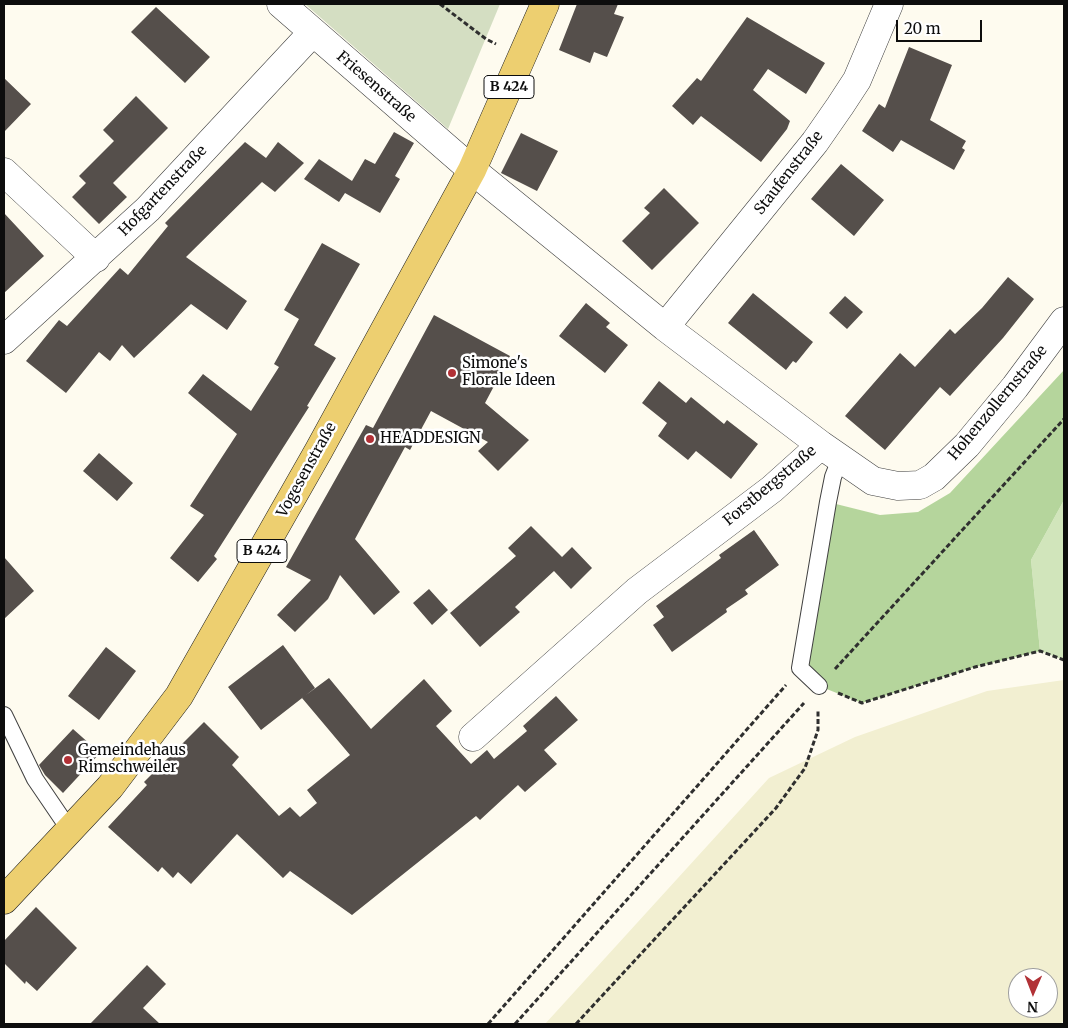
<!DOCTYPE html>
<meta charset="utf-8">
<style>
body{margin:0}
#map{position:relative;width:1068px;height:1028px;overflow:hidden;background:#fefbef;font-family:Merriweather,serif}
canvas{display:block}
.frame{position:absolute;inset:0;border:5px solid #0d0d0d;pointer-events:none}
.north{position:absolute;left:1008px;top:968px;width:50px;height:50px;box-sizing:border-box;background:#fff;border:1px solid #9e9e9e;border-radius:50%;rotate:181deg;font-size:14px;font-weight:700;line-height:20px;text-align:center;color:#0d0d0d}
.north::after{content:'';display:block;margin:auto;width:18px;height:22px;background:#b13136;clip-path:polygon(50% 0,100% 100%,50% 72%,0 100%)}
.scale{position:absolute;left:896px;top:20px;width:86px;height:22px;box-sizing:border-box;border:2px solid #0d0d0d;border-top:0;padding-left:6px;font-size:15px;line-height:18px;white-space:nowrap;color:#0d0d0d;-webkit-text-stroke:4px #fff;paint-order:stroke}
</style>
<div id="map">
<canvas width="1068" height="1028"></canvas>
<div class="frame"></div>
<div class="north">N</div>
<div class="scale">20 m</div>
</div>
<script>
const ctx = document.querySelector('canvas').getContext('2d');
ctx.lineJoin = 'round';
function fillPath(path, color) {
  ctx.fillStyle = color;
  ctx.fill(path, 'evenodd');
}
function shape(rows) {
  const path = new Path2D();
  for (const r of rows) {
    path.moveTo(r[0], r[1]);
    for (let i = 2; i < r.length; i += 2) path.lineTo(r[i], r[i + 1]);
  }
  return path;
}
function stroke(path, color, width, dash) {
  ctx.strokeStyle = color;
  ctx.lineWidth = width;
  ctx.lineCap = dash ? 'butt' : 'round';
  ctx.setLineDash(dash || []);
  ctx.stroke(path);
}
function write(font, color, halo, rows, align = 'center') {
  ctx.font = font + ' Merriweather,serif';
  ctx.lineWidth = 5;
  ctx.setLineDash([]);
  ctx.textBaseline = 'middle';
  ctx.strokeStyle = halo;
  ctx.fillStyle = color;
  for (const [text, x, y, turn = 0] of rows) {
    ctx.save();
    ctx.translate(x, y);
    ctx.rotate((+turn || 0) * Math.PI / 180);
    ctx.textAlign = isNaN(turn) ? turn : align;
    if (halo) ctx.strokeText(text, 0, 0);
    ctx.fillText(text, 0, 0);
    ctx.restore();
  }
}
const farmland = shape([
 [1064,680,1064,1020,1061,1024,545,1024,769,778,855,737,987,691],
 [1018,978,1048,978,1048,1008,1018,1008]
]);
const green = shape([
 [1064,500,1064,660,1040,651,1031,560]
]);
const forest = shape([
 [1064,370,1064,500,1031,560,1040,651,975,667,862,703,819,686,800,668,828,502,880,515,918,512,950,493]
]);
const cemetery = shape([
 [305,4,500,4,448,129]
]);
const building = shape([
 [577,4,618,4,614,14,624,17,607,57,594,52,590,63,559,50],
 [156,7,210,57,185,83,131,32],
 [747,17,825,63,806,94,768,69,753,90,790,121,787,129,761,162,701,116,693,125,672,106,697,78,701,81],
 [909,47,952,65,930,120,966,141,962,148,965,150,954,170,901,140,893,152,862,131,879,104,885,108],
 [4,78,31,104,4,132],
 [136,96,168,128,113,183,127,197,99,224,72,197,86,183,79,176,114,141,103,130],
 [394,132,414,143,395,176,400,179,380,213,345,193,339,202,304,179,319,159,352,181,365,159,375,164],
 [521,133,558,151,537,191,501,173],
 [245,142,266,158,278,142,304,163,275,192,262,182,186,257,247,301,227,330,191,304,134,358,122,345,110,361,99,352,66,393,26,361,59,320,67,326,120,268,128,275,168,226,165,223],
 [841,164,884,200,854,236,811,199],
 [664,188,699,223,652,270,622,241,650,213,644,208],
 [4,213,44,256,4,293],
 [322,243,360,264,314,345,336,358,307,406,309,407,214,556,217,559,198,582,170,558,204,515,190,506,237,434,188,393,203,374,251,411,279,367,274,364,299,319,284,310],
 [1008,277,1034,299,1003,338,950,396,940,387,885,450,845,416,900,353,915,367,950,329,955,334,982,308],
 [753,293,813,342,796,363,793,361,786,370,728,323],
 [845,296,863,312,847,329,829,313],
 [586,303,610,323,606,327,628,345,605,373,559,336],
 [434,315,510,356,485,403,529,440,498,471,478,451,488,442,431,411,410,450,405,447,355,539,400,592,374,615,340,575,328,599,295,632,277,615,311,580,286,567,366,425,373,428],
 [659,381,686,403,691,397,724,424,727,420,758,444,731,479,696,451,688,460,658,436,667,423,642,403],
 [99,453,133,483,117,501,83,471],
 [531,526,562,557,572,547,592,568,571,589,554,571,515,607,520,612,480,647,450,613,516,556,508,548],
 [754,530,779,565,745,590,748,594,726,609,727,612,672,652,653,625,664,617,656,606,721,558,719,555],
 [4,557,34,591,4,619],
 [429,589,448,610,432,625,413,603],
 [283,645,315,688,261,730,228,687],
 [106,647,136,671,99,720,68,696],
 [329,678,371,729,424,679,452,711,436,726,471,764,487,750,494,759,527,731,523,726,556,696,578,720,544,750,557,764,525,792,518,785,480,820,476,816,352,915,290,871,283,878,237,834,191,884,178,872,173,878,162,867,158,872,108,827,147,785,144,782,204,722,239,757,232,765,279,816,290,807,300,817,317,803,307,790,350,755,302,698],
 [73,729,100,753,63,793,45,775,39,765],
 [36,907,77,948,37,991,26,981,25,984,4,963,4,941],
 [147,965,166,984,143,1008,160,1024,90,1024]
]);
const path = shape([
 [440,4,486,39,496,44],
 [835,669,1064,419],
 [838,693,862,703,975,667,1040,651,1064,660],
 [488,1024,786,685],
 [515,1024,804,703],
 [576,1024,776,808,805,768,818,730,818,709]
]);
const service = shape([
 [819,686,800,668,828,502,833,477,840,459],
 [4,715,35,779,69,829]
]);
const minor = shape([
 [281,4,472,170,665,327,821,445,873,481,898,486,920,485,934,477,967,445,1015,387,1064,321],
 [4,172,96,258],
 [665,327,815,142,840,106,857,80,889,4],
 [4,340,148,209,313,32],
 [473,737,637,591,772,489,821,445]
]);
const primary = shape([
 [4,900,110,787,179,696,319,450,472,170,545,4]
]);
const markers = [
 [452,373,5,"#b13136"],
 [370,439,5,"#b13136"],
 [68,760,5,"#b13136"]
];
const shields = [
 [509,87,50],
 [262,551,50]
];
const shieldNames = [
 ["B 424",509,87],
 ["B 424",262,551]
];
const streetNames = [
 ["Friesenstraße",376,87,41],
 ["Staufenstraße",789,173,-52],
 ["Hofgartenstraße",163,191,-46],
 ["Hohenzollernstraße",998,403,-50],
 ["Vogesenstraße",307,470,-61],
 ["Forstbergstraße",770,486,-40]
];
const poiNames = [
 ["Simone's",462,364],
 ["Florale Ideen",462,381],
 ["HEADDESIGN",380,439],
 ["Gemeindehaus",78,751],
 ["Rimschweiler",78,768]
];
fillPath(farmland, '#f2efd1');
fillPath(green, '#d1e5bb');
fillPath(forest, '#b5d59c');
fillPath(cemetery, '#d4dec2');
fillPath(building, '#554f4b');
stroke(service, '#404040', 18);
stroke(minor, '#404040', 29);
stroke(primary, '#1e1e1e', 29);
stroke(path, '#2f2f2f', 3, [5, 2.5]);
stroke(service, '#fff', 16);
stroke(minor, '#fff', 28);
stroke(primary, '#edcf70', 28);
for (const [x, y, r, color] of markers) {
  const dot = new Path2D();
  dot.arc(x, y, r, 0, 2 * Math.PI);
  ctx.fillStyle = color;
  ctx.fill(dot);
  stroke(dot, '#fff', 2);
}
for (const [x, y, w] of shields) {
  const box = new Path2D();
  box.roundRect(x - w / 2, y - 11.5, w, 23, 4);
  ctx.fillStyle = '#fff';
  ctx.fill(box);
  stroke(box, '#0d0d0d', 1);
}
write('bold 14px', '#0d0d0d', null, shieldNames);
write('15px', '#0d0d0d', '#fff', streetNames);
write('15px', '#0d0d0d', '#fff', poiNames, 'left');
</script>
